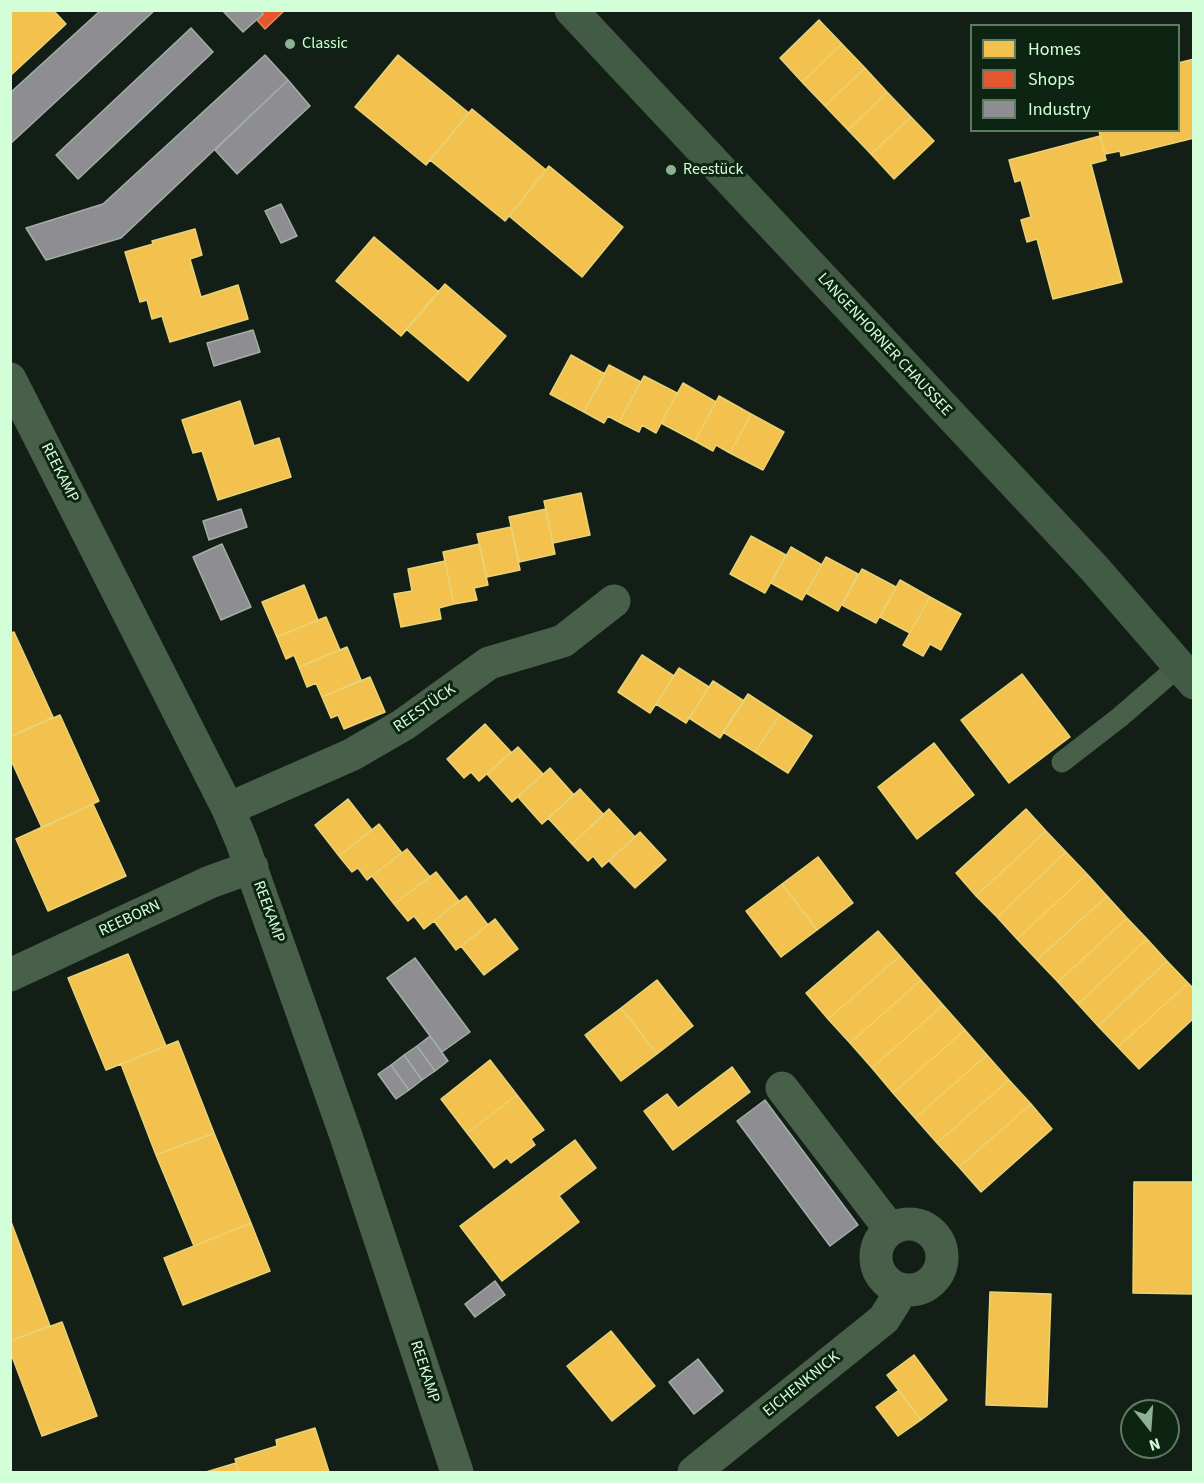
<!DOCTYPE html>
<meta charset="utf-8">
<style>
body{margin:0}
#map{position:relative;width:1204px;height:1483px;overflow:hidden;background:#131f16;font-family:"Source Sans 3",sans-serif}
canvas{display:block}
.frame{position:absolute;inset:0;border:12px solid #d2ffd7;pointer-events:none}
.legend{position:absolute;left:970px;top:24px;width:210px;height:108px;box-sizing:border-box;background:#0e2412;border:2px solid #5c7c61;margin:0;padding:8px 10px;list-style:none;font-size:18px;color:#d2ffd7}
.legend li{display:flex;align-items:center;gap:12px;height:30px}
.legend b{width:30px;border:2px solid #5c7c61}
.north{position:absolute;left:1120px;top:1399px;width:60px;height:60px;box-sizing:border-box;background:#0e2412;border:2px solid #5c7c61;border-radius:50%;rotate:163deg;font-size:16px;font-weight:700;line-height:24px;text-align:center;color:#d2ffd7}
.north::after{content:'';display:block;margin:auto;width:21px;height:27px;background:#8fb193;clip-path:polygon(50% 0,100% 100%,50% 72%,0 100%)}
</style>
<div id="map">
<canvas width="1204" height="1483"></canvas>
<div class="frame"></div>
<ul class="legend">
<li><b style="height:16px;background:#f2c14e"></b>Homes</li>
<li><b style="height:16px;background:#e4572e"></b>Shops</li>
<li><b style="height:16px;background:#8d8d92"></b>Industry</li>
</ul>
<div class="north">N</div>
</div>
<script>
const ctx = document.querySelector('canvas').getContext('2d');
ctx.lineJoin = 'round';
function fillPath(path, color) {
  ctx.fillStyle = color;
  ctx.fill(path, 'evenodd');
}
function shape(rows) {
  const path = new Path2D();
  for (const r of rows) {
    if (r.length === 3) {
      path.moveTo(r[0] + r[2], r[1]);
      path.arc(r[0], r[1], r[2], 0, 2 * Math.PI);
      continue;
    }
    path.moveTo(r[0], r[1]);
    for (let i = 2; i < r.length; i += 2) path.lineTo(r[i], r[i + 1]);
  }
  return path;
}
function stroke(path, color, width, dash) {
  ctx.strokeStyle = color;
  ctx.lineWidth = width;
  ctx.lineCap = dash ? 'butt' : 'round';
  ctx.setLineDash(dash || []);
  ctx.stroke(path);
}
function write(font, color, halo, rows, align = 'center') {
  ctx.font = font + ' "Source Sans 3",sans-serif';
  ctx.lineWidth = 6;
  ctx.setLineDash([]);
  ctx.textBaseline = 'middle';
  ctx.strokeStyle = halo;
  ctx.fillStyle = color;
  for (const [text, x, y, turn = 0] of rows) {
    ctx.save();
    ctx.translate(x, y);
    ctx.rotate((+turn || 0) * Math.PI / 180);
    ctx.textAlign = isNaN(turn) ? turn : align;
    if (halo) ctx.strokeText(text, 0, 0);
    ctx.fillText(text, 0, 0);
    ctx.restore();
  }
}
const homes = shape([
 [10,10,53,10,66,24,10,76,10,10],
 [819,20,842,44,802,82,780,58,819,20],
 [842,44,865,68,825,106,802,82,842,44],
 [398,55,469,113,426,165,355,107,398,55],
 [1194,59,1194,138,1121,156,1120,151,1105,154,1099,131,1178,130,1178,63,1194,59],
 [865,68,887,92,848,130,825,106,865,68],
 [887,92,911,117,871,154,848,130,887,92],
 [472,109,546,170,505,221,430,160,472,109],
 [911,117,934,141,894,179,871,154,911,117],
 [1100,136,1106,160,1091,164,1122,282,1053,299,1037,239,1027,242,1021,220,1031,217,1021,180,1015,182,1009,160,1100,136],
 [549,166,623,227,582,277,509,216,549,166],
 [195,229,202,255,190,259,201,297,238,285,248,319,170,342,162,316,152,319,147,300,140,302,125,252,153,244,152,241,195,229],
 [374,237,439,292,401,336,336,281,374,237],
 [445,284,506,336,468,381,406,329,445,284],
 [571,355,605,374,584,412,550,394,571,355],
 [609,365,641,382,619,422,608,416,604,423,584,412,609,365],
 [644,376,677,393,656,433,642,425,639,432,619,422,644,376],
 [683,383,716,402,695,441,661,423,683,383],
 [719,396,751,414,730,453,716,445,713,451,695,441,719,396],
 [240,401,254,446,279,438,291,477,218,500,202,451,193,453,182,420,240,401],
 [751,414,784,432,763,470,730,453,751,414],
 [581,493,590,535,553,543,544,501,581,493],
 [546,509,555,554,519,562,509,517,546,509],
 [511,527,520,570,487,577,477,534,511,527],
 [751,536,786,555,765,593,730,574,751,536],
 [479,544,488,585,474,588,477,600,454,604,443,552,479,544],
 [791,547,822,565,802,600,771,583,791,547],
 [826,557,858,574,838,611,806,593,826,557],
 [445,561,454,604,439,608,441,619,401,627,394,594,412,591,408,569,445,561],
 [862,569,896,587,876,623,842,605,862,569],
 [900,580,930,597,910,633,880,617,900,580],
 [304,585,318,620,277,637,262,602,304,585],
 [930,597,961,614,941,650,930,644,923,656,903,645,930,597],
 [326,617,340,650,299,667,294,655,286,659,277,637,326,617],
 [14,632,53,717,10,737,10,633,14,632],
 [347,647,361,680,322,697,316,683,307,687,299,667,347,647],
 [642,655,674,676,650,713,618,692,642,655],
 [679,668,709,687,686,723,656,704,679,668],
 [1022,674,1070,737,1009,783,961,720,1022,674],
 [370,677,385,712,344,729,338,715,331,718,322,697,370,677],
 [713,681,744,701,720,738,689,718,713,681],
 [748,694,780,715,755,752,723,732,748,694],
 [60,715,99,801,42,828,10,758,10,737,60,715],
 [780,715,812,736,788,773,755,752,780,715],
 [485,724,511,752,479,781,471,772,464,778,447,759,485,724],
 [934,743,974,795,917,839,878,787,934,743],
 [518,747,543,774,512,802,487,774,518,747],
 [550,768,574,795,542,824,518,797,550,768],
 [580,789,604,815,572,844,548,818,580,789],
 [348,799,372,830,339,856,315,825,348,799],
 [93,804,126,876,48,911,16,839,93,804],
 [609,809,635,837,602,867,593,856,588,861,572,844,609,809],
 [1026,809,1046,831,976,896,956,873,1026,809],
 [379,824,402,853,367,880,358,868,352,872,339,856,379,824],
 [1046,831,1066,852,997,917,976,896,1046,831],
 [640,832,666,860,635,888,609,861,640,832],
 [407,849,430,877,394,904,372,876,407,849],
 [1066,852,1087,874,1017,939,997,917,1066,852],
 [818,857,853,903,817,930,782,884,818,857],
 [436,872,459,901,424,929,414,916,408,921,394,904,436,872],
 [1087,874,1107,896,1037,960,1017,939,1087,874],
 [782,884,817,930,781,957,746,911,782,884],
 [466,896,488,925,456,950,434,921,466,896],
 [1107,896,1127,918,1058,982,1037,960,1107,896],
 [1127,918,1147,939,1078,1004,1058,982,1127,918],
 [495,919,518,949,484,975,461,946,495,919],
 [878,931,900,956,828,1019,806,993,878,931],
 [1147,939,1167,961,1098,1026,1078,1004,1147,939],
 [128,954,166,1046,106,1070,68,978,128,954],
 [900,956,921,980,850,1043,828,1019,900,956],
 [1167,961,1188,983,1118,1047,1098,1026,1167,961],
 [657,980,693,1026,657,1054,621,1008,657,980],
 [921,980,943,1005,872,1068,850,1043,921,980],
 [1188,983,1194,989,1194,1018,1139,1069,1118,1047,1188,983],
 [943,1005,965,1030,893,1093,872,1068,943,1005],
 [621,1008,657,1054,621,1081,585,1035,621,1008],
 [965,1030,987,1055,915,1118,893,1093,965,1030],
 [178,1041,214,1133,156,1155,121,1064,178,1041],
 [987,1055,1009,1080,937,1143,915,1118,987,1055],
 [490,1060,517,1095,467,1133,441,1099,490,1060],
 [732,1067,750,1092,673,1150,644,1111,667,1094,678,1108,732,1067],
 [1009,1080,1031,1104,959,1167,937,1143,1009,1080],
 [517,1095,544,1130,531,1139,535,1145,511,1163,507,1158,494,1168,467,1133,517,1095],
 [1031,1104,1052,1129,981,1192,959,1167,1031,1104],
 [214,1133,251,1223,194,1246,156,1155,214,1133],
 [575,1140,596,1168,559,1196,579,1222,502,1281,460,1226,575,1140],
 [1134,1182,1194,1182,1193,1294,1133,1293,1134,1182],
 [10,1219,50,1326,10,1341,10,1219],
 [251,1223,270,1271,183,1305,164,1258,251,1223],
 [990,1292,1051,1294,1047,1407,986,1405,990,1292],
 [62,1322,97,1416,42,1436,10,1351,10,1341,62,1322],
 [611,1331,655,1386,612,1421,567,1366,611,1331],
 [914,1355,947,1400,921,1420,887,1375,914,1355],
 [899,1390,921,1420,898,1436,876,1407,899,1390],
 [315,1428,329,1472,239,1472,235,1459,277,1446,276,1440,315,1428],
 [236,1463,239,1472,206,1472,236,1463]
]);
const shops = shape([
 [260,10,285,10,265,29,257,20,263,14,260,10]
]);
const industry = shape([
 [101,10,155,10,10,144,10,93,101,10],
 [222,10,260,10,263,14,243,32,222,10],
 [191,28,213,52,78,179,56,155,191,28],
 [265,55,288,80,121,238,46,260,26,228,103,204,265,55],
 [288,80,310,106,237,174,215,150,288,80],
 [281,204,297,236,281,243,265,211,281,204],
 [253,330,260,352,214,366,207,343,253,330],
 [241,509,247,527,209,540,203,521,241,509],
 [222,544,251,607,221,620,193,557,222,544],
 [415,958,470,1032,442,1052,387,978,415,958],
 [430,1036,448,1061,435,1071,417,1046,430,1036],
 [417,1046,435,1071,422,1080,404,1055,417,1046],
 [404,1055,422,1080,409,1090,391,1065,404,1055],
 [391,1065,409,1090,396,1099,378,1074,391,1065],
 [765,1100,858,1225,830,1246,737,1121,765,1100],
 [495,1281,505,1295,475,1317,465,1304,495,1281],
 [698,1359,723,1391,694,1414,669,1382,698,1359]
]);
const service = shape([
 [1062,762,1120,717,1179,666]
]);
const minor = shape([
 [10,379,228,809,242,842,346,1136,457,1472],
 [228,809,351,755,403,725,489,663,563,641,614,601],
 [10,975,210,882,252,867],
 [782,1088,890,1229],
 [909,1257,33],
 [694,1472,884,1319,902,1290]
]);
const secondary = shape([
 [571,10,1094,568,1194,683]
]);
const markers = [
 [290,44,6,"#8fb193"],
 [671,170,6,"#8fb193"]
];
const poiNames = [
 ["Classic",302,44],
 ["Reestück",683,170]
];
const streetNames = [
 ["LANGENHORNER CHAUSSEE",884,345,47],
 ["REEKAMP",59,473,63],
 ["REESTÜCK",425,709,-35],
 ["REEKAMP",268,912,70],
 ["REEBORN",130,919,-25],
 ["REEKAMP",424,1372,72],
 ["EICHENKNICK",802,1385,-39]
];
fillPath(homes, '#f2c14e');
stroke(homes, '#e8d477', 1.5);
fillPath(shops, '#e4572e');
stroke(shops, '#df8961', 1.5);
fillPath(industry, '#8d8d92');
stroke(industry, '#a2afa7', 1.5);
stroke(service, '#486049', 21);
stroke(minor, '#486049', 33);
stroke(secondary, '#425b45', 33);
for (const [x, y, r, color] of markers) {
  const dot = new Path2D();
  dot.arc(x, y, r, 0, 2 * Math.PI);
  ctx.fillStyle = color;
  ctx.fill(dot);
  stroke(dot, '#0e2412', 2);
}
write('16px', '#d2ffd7', '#0e2412', poiNames, 'left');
write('16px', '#d2ffd7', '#0e2412', streetNames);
</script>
